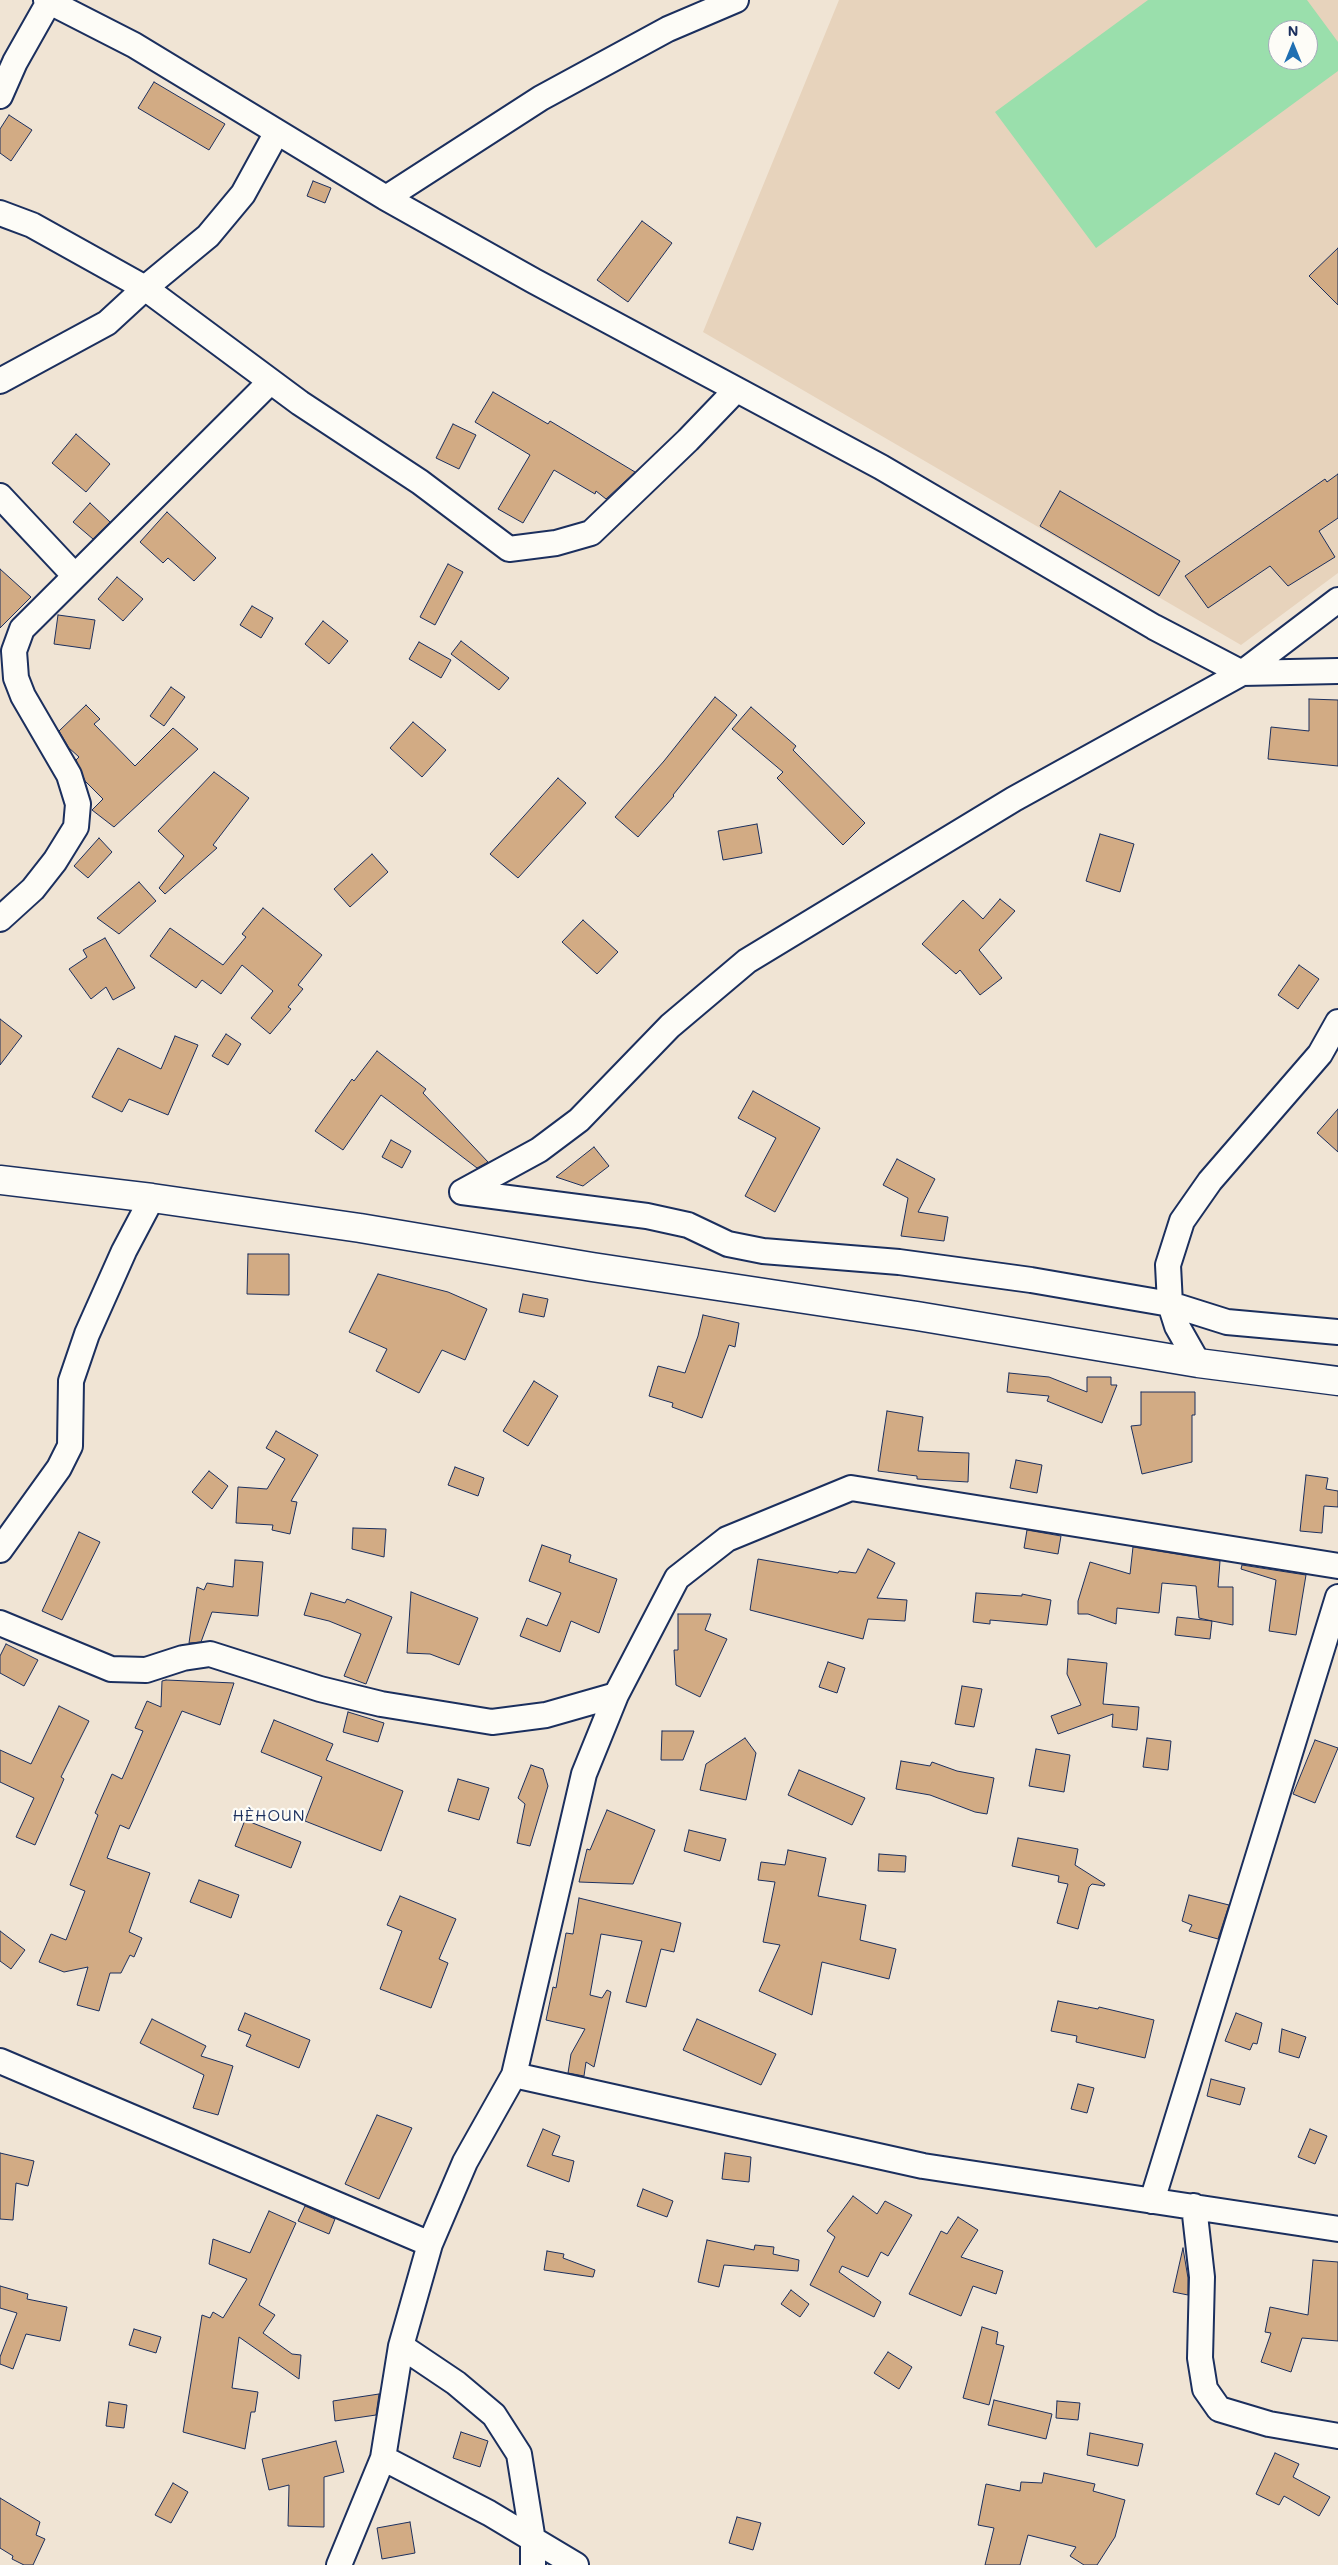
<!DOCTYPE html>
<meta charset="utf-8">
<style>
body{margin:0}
#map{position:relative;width:1338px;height:2565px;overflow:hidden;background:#f0e4d4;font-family:Mali,sans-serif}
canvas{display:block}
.north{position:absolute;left:1268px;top:20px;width:50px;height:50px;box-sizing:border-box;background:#fdfcf7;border:1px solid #a3aaba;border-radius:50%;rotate:0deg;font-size:14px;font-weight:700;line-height:20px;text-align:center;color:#1b2f5e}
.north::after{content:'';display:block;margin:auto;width:18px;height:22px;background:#1f6fb2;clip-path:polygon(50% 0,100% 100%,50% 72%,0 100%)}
</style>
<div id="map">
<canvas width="1338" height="2565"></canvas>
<div class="north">N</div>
</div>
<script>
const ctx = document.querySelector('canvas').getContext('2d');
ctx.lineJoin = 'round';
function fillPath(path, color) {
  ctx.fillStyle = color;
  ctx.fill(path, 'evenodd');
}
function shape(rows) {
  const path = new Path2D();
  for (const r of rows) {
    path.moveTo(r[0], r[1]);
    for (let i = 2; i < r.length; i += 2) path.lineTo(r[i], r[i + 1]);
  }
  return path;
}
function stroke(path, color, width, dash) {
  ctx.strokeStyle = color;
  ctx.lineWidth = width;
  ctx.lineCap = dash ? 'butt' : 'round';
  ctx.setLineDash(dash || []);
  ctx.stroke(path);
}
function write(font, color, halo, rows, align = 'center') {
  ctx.font = font + ' Mali,sans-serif';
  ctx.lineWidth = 4.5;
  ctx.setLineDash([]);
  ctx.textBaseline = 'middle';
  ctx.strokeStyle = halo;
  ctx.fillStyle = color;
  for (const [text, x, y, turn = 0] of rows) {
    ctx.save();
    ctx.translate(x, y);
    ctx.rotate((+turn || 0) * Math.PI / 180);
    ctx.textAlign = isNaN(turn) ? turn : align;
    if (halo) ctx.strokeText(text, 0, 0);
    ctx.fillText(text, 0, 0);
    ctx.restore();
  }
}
const built = shape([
 [839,0,1338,0,1338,573,1241,645,703,332],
 [1278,30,1308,30,1308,60,1278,60]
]);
const green = shape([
 [1148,0,1307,0,1338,42,1338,71,1096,248,995,112],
 [1278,30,1308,30,1308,60,1278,60]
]);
const building = shape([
 [154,82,225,124,209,150,138,108,154,82],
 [9,115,32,130,11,161,0,153,0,129,9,115],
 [313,181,331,188,325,203,307,196,313,181],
 [642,221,672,243,628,302,597,280,642,221],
 [1338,248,1338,305,1309,276,1338,248],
 [493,392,548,424,550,421,635,472,606,499,596,491,595,494,554,470,523,523,498,509,530,455,475,422,493,392],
 [453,424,476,435,459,469,436,458,453,424],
 [76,434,110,464,86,492,52,463,76,434],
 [1338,474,1338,518,1319,531,1335,557,1288,586,1270,566,1208,608,1185,576,1325,479,1327,482,1338,474],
 [1060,491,1180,561,1159,596,1040,526,1060,491],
 [90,503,110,522,93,539,73,522,90,503],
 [167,512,216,558,194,581,168,558,163,563,140,542,167,512],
 [448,564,463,572,435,625,420,617,448,564],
 [0,569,31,597,0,628,0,569],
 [117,577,143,599,123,621,98,599,117,577],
 [252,606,273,618,261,638,240,625,252,606],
 [58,615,95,620,90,649,54,644,58,615],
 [323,621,348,641,329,664,305,644,323,621],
 [461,641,509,678,499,690,451,654,461,641],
 [419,642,451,660,441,678,409,659,419,642],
 [171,687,185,697,164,726,150,716,171,687],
 [715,697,737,715,673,795,674,796,638,837,615,817,664,761,715,697],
 [1309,699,1338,700,1338,766,1268,759,1271,727,1309,731,1309,699],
 [86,705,100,719,94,724,135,766,173,728,198,749,114,827,92,810,103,799,85,781,76,760,79,757,69,748,59,731,86,705],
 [751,707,796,746,793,750,865,823,843,845,777,778,783,772,732,729,751,707],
 [413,722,446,750,422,777,390,748,413,722],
 [214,772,249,798,213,845,217,848,165,894,159,888,184,856,158,831,214,772],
 [558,778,586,803,518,878,490,854,558,778],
 [757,824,762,853,723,860,718,831,757,824],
 [1100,834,1134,844,1120,892,1086,881,1100,834],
 [99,838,112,852,88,878,74,866,99,838],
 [372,854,388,872,350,907,334,889,372,854],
 [139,882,156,901,119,934,97,918,139,882],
 [1000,899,1015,911,979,950,1002,978,980,995,960,970,956,974,922,944,963,900,983,919,1000,899],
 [263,908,322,955,298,985,303,989,288,1007,291,1009,270,1034,251,1018,273,991,242,965,221,994,202,980,196,988,150,956,170,928,223,965,246,937,242,934,263,908],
 [583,920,618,952,597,974,562,942,583,920],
 [105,938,135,988,113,1000,106,987,91,999,69,969,87,957,83,950,105,938],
 [1299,965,1319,979,1298,1009,1278,995,1299,965],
 [0,1019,22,1036,0,1065,0,1019],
 [226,1034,241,1044,228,1065,212,1056,226,1034],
 [175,1036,198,1045,168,1115,129,1099,122,1112,92,1097,118,1048,161,1069,175,1036],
 [377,1051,426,1089,423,1093,488,1162,477,1168,381,1095,343,1150,315,1131,352,1079,354,1081,377,1051],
 [753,1091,820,1128,775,1212,745,1196,776,1138,738,1118,753,1091],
 [1338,1109,1338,1152,1317,1133,1338,1109],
 [391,1140,411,1151,402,1168,382,1157,391,1140],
 [594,1147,609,1166,583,1186,556,1177,594,1147],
 [897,1159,935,1179,918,1212,948,1217,944,1241,901,1236,908,1198,883,1185,897,1159],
 [248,1254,289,1254,289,1295,247,1294,248,1254],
 [378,1274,448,1292,487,1309,465,1360,442,1350,419,1393,376,1371,387,1349,349,1332,378,1274],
 [523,1294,548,1299,544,1317,519,1312,523,1294],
 [703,1315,739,1323,735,1347,729,1345,702,1418,672,1407,673,1403,649,1396,658,1366,685,1373,698,1336,703,1315],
 [1009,1373,1049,1377,1087,1392,1087,1377,1111,1377,1111,1385,1117,1385,1102,1423,1047,1401,1049,1396,1007,1392,1009,1373],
 [534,1381,558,1396,528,1446,503,1431,534,1381],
 [1141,1392,1195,1392,1195,1415,1192,1415,1192,1462,1142,1474,1131,1426,1141,1425,1141,1392],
 [887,1411,923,1417,918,1451,969,1453,968,1482,917,1479,917,1476,878,1471,887,1411],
 [276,1431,318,1455,291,1501,297,1502,290,1534,272,1530,273,1525,236,1523,238,1487,267,1489,285,1459,266,1448,276,1431],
 [1016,1460,1042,1465,1037,1493,1010,1488,1016,1460],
 [455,1467,484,1478,478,1496,448,1485,455,1467],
 [209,1471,228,1486,212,1509,192,1492,209,1471],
 [1306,1475,1328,1478,1326,1489,1338,1491,1338,1507,1324,1506,1322,1533,1300,1531,1306,1475],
 [353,1528,386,1529,384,1557,352,1549,353,1528],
 [1027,1530,1061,1536,1058,1554,1024,1548,1027,1530],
 [79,1532,100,1542,62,1620,42,1611,79,1532],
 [542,1545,571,1555,569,1562,617,1579,599,1633,571,1621,560,1652,520,1636,527,1618,547,1626,561,1593,529,1581,542,1545],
 [1133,1547,1220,1561,1218,1587,1233,1587,1233,1625,1212,1621,1210,1639,1175,1635,1177,1617,1212,1621,1199,1618,1196,1586,1162,1583,1159,1613,1117,1608,1116,1624,1088,1614,1078,1614,1078,1601,1090,1562,1130,1574,1133,1547],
 [868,1549,895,1563,877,1598,907,1600,905,1621,868,1619,863,1639,750,1610,758,1559,838,1573,839,1571,856,1573,868,1549],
 [235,1560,263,1562,258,1616,212,1612,201,1642,189,1643,197,1587,204,1590,207,1583,233,1587,235,1560],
 [1242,1565,1306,1575,1296,1635,1269,1631,1276,1580,1241,1569,1242,1565],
 [411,1592,478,1618,459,1665,430,1654,407,1653,411,1592],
 [311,1593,345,1603,347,1599,392,1617,366,1684,344,1676,361,1634,329,1621,304,1615,311,1593],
 [976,1593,1022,1596,1022,1594,1051,1600,1047,1625,990,1620,990,1624,973,1622,976,1593],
 [678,1614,711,1614,705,1630,727,1639,700,1697,676,1685,674,1650,678,1650,678,1614],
 [6,1644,38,1660,24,1686,0,1673,0,1656,6,1644],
 [1068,1659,1107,1663,1103,1704,1139,1707,1137,1730,1112,1727,1113,1714,1058,1734,1051,1716,1081,1705,1067,1674,1068,1659],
 [828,1662,845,1668,837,1693,819,1687,828,1662],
 [166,1680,234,1683,220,1725,182,1711,129,1829,120,1825,107,1858,150,1873,129,1932,142,1938,134,1957,130,1955,121,1973,110,1973,99,2011,77,2005,88,1967,64,1972,39,1962,51,1934,66,1940,85,1891,70,1885,98,1815,95,1813,112,1774,122,1779,143,1731,135,1728,147,1701,161,1707,162,1681,166,1680],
 [962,1686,982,1689,974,1727,955,1724,962,1686],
 [59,1706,89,1721,61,1777,64,1779,35,1845,16,1837,34,1798,0,1782,0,1750,31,1764,59,1706],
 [348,1712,384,1723,378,1742,343,1732,348,1712],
 [274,1720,333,1744,326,1760,403,1791,381,1851,305,1821,322,1777,261,1752,274,1720],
 [662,1731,694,1731,683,1760,661,1760,662,1731],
 [745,1738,756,1753,746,1800,700,1790,706,1764,745,1738],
 [1147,1738,1171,1741,1168,1770,1143,1767,1147,1738],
 [1315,1740,1338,1748,1315,1803,1293,1794,1315,1740],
 [1036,1749,1070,1755,1064,1792,1029,1786,1036,1749],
 [901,1761,930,1766,932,1762,957,1771,994,1778,987,1814,975,1812,930,1795,896,1789,901,1761],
 [531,1765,543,1769,548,1786,530,1846,517,1843,525,1804,518,1798,531,1765],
 [799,1770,865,1798,852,1825,788,1795,799,1770],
 [458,1779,489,1788,479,1820,448,1811,458,1779],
 [607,1810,655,1830,633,1884,579,1882,587,1849,590,1850,607,1810],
 [245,1820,301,1842,291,1868,235,1846,245,1820],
 [689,1830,726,1839,720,1861,684,1851,689,1830],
 [1018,1838,1078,1849,1075,1865,1105,1884,1104,1886,1092,1884,1089,1887,1078,1929,1057,1923,1068,1884,1058,1882,1059,1876,1012,1866,1018,1838],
 [788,1850,826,1858,818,1896,866,1905,860,1940,896,1949,889,1979,822,1962,812,2015,759,1991,780,1945,763,1942,775,1882,758,1880,761,1862,785,1865,788,1850],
 [879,1854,906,1856,905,1872,878,1871,879,1854],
 [199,1880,239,1895,231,1918,190,1902,199,1880],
 [1189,1895,1229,1905,1218,1939,1189,1931,1192,1925,1182,1921,1189,1895],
 [400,1896,456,1919,439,1959,448,1963,431,2008,380,1989,402,1931,387,1925,400,1896],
 [579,1898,681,1923,674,1952,661,1949,646,2007,626,2002,642,1941,601,1934,590,1995,602,1998,607,1990,611,1992,594,2067,586,2062,584,2076,568,2073,571,2054,585,2029,546,2020,553,1987,556,1988,566,1933,573,1934,579,1898],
 [0,1931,25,1950,11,1969,0,1961,0,1931],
 [1058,2001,1098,2009,1099,2007,1154,2020,1145,2058,1076,2042,1077,2036,1051,2031,1058,2001],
 [245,2013,310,2040,299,2068,246,2046,251,2035,238,2030,245,2013],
 [1236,2013,1262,2023,1257,2044,1253,2043,1250,2050,1225,2041,1236,2013],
 [152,2019,206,2046,201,2056,233,2066,218,2115,193,2108,204,2075,140,2043,152,2019],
 [697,2019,776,2054,761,2085,683,2050,697,2019],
 [1282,2029,1306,2037,1299,2058,1279,2052,1282,2029],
 [1211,2079,1245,2088,1240,2105,1207,2096,1211,2079],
 [1078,2084,1094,2088,1087,2113,1071,2109,1078,2084],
 [377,2115,412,2128,379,2199,345,2184,377,2115],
 [543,2129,560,2136,552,2155,574,2161,569,2182,527,2166,543,2129],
 [1310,2129,1327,2136,1315,2164,1298,2157,1310,2129],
 [0,2153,34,2161,28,2186,16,2183,13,2220,0,2219,0,2153],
 [725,2153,751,2157,749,2182,722,2179,725,2153],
 [643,2189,673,2201,667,2217,637,2206,643,2189],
 [853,2196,877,2214,885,2201,912,2215,888,2256,881,2252,868,2277,842,2266,839,2272,881,2302,874,2317,810,2285,835,2237,827,2231,853,2196],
 [305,2206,335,2219,329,2234,298,2221,305,2206],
 [269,2211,296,2223,259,2305,275,2315,263,2333,292,2354,301,2355,299,2379,239,2337,232,2388,258,2392,255,2412,251,2412,245,2449,183,2432,202,2315,210,2318,213,2312,223,2318,247,2279,209,2264,213,2239,250,2253,269,2211],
 [958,2217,978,2230,961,2257,1003,2271,996,2294,973,2286,961,2316,909,2294,941,2231,947,2234,958,2217],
 [707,2240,754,2250,755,2245,774,2247,773,2254,799,2260,798,2271,724,2265,719,2287,698,2282,707,2240],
 [1183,2248,1188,2278,1188,2295,1173,2292,1183,2248],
 [547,2251,564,2254,563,2258,595,2270,593,2277,544,2270,547,2251],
 [1313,2260,1338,2262,1338,2341,1302,2338,1291,2372,1261,2362,1271,2333,1265,2332,1270,2307,1308,2315,1313,2260],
 [0,2286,28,2294,27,2299,67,2307,60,2341,26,2334,13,2369,0,2364,0,2357,17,2313,0,2308,0,2286],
 [791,2290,809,2304,800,2317,781,2304,791,2290],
 [982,2327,998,2332,996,2344,1004,2346,989,2405,963,2398,982,2327],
 [134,2329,161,2337,156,2353,129,2345,134,2329],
 [888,2352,912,2367,899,2389,874,2373,888,2352],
 [379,2394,376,2415,335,2421,333,2401,379,2394],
 [994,2400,1052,2414,1046,2439,988,2425,994,2400],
 [1057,2401,1080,2403,1078,2420,1056,2418,1057,2401],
 [109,2402,127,2405,124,2428,106,2426,109,2402],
 [461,2432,488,2441,480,2467,453,2458,461,2432],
 [1090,2433,1143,2444,1138,2466,1087,2455,1090,2433],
 [336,2441,344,2472,324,2477,324,2527,288,2526,289,2485,269,2490,262,2459,336,2441],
 [1275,2453,1299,2464,1293,2477,1330,2497,1319,2516,1284,2496,1279,2505,1256,2494,1275,2453],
 [1044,2473,1095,2484,1093,2491,1125,2500,1115,2537,1097,2565,1084,2565,1070,2556,1076,2547,1028,2535,1020,2565,985,2565,994,2528,978,2525,986,2484,1020,2491,1021,2482,1042,2483,1044,2473],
 [173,2483,188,2492,171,2523,155,2515,173,2483],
 [0,2498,40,2522,36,2535,45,2539,33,2565,24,2565,12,2559,13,2556,0,2548,0,2498],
 [737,2517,761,2523,753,2550,729,2543,737,2517],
 [410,2522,415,2553,382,2559,377,2528,410,2522]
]);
const street = shape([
 [46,0,134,45,386,198,534,281,881,467,1154,627,1242,673,1338,671],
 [0,96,15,62,50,0],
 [386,198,541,98,668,29,736,0],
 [0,213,32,225,145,288,300,403,420,482,509,549,556,543,591,533,688,440,736,390],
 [0,381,107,323,145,288,208,236,243,194,277,132],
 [0,496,75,576],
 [0,919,33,889,55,861,76,827,78,804,69,775,23,696,16,678,14,651,22,629,270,382],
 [462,1192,539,1150,579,1120,670,1026,747,961,1014,799,1242,673,1338,600],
 [462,1192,647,1216,688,1225,728,1244,763,1251,899,1262,1031,1280,1170,1304,1227,1322,1338,1332],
 [1198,1363,1177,1326,1170,1304,1168,1265,1182,1221,1210,1181,1320,1054,1338,1022],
 [0,1550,59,1468,70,1446,71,1381,87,1334,124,1251,152,1198],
 [0,1623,111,1669,146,1670,183,1658,210,1654,320,1689,381,1704,492,1722,546,1715,616,1695],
 [0,2061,430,2244],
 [514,2075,923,2166,1338,2229],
 [1152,2201,1338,1597],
 [1194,2206,1202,2277,1200,2358,1205,2389,1219,2409,1269,2424,1338,2436],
 [401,2346,456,2383,494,2415,519,2454,533,2541,533,2565],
 [383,2458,489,2513,576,2565],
 [339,2565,383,2458,401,2346,430,2244,465,2162,514,2075,584,1774,616,1695,677,1578,727,1539,851,1488,1338,1566]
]);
const secondary = shape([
 [0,1180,152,1198,360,1228,592,1267,917,1316,1198,1363,1338,1381]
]);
const quarterNames = [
 ["HÈHOUN",269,1816]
];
fillPath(built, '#e7d3bc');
fillPath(green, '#9adfac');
fillPath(building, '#d2ab84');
stroke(building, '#1b2f5e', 1);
stroke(street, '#1b2f5e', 28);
stroke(secondary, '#1b2f5e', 31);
stroke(street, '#fdfcf7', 24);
stroke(secondary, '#fdfcf7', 28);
ctx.letterSpacing = '1px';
write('16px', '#1b2f5e', '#fdfcf7', quarterNames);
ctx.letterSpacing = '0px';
</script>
